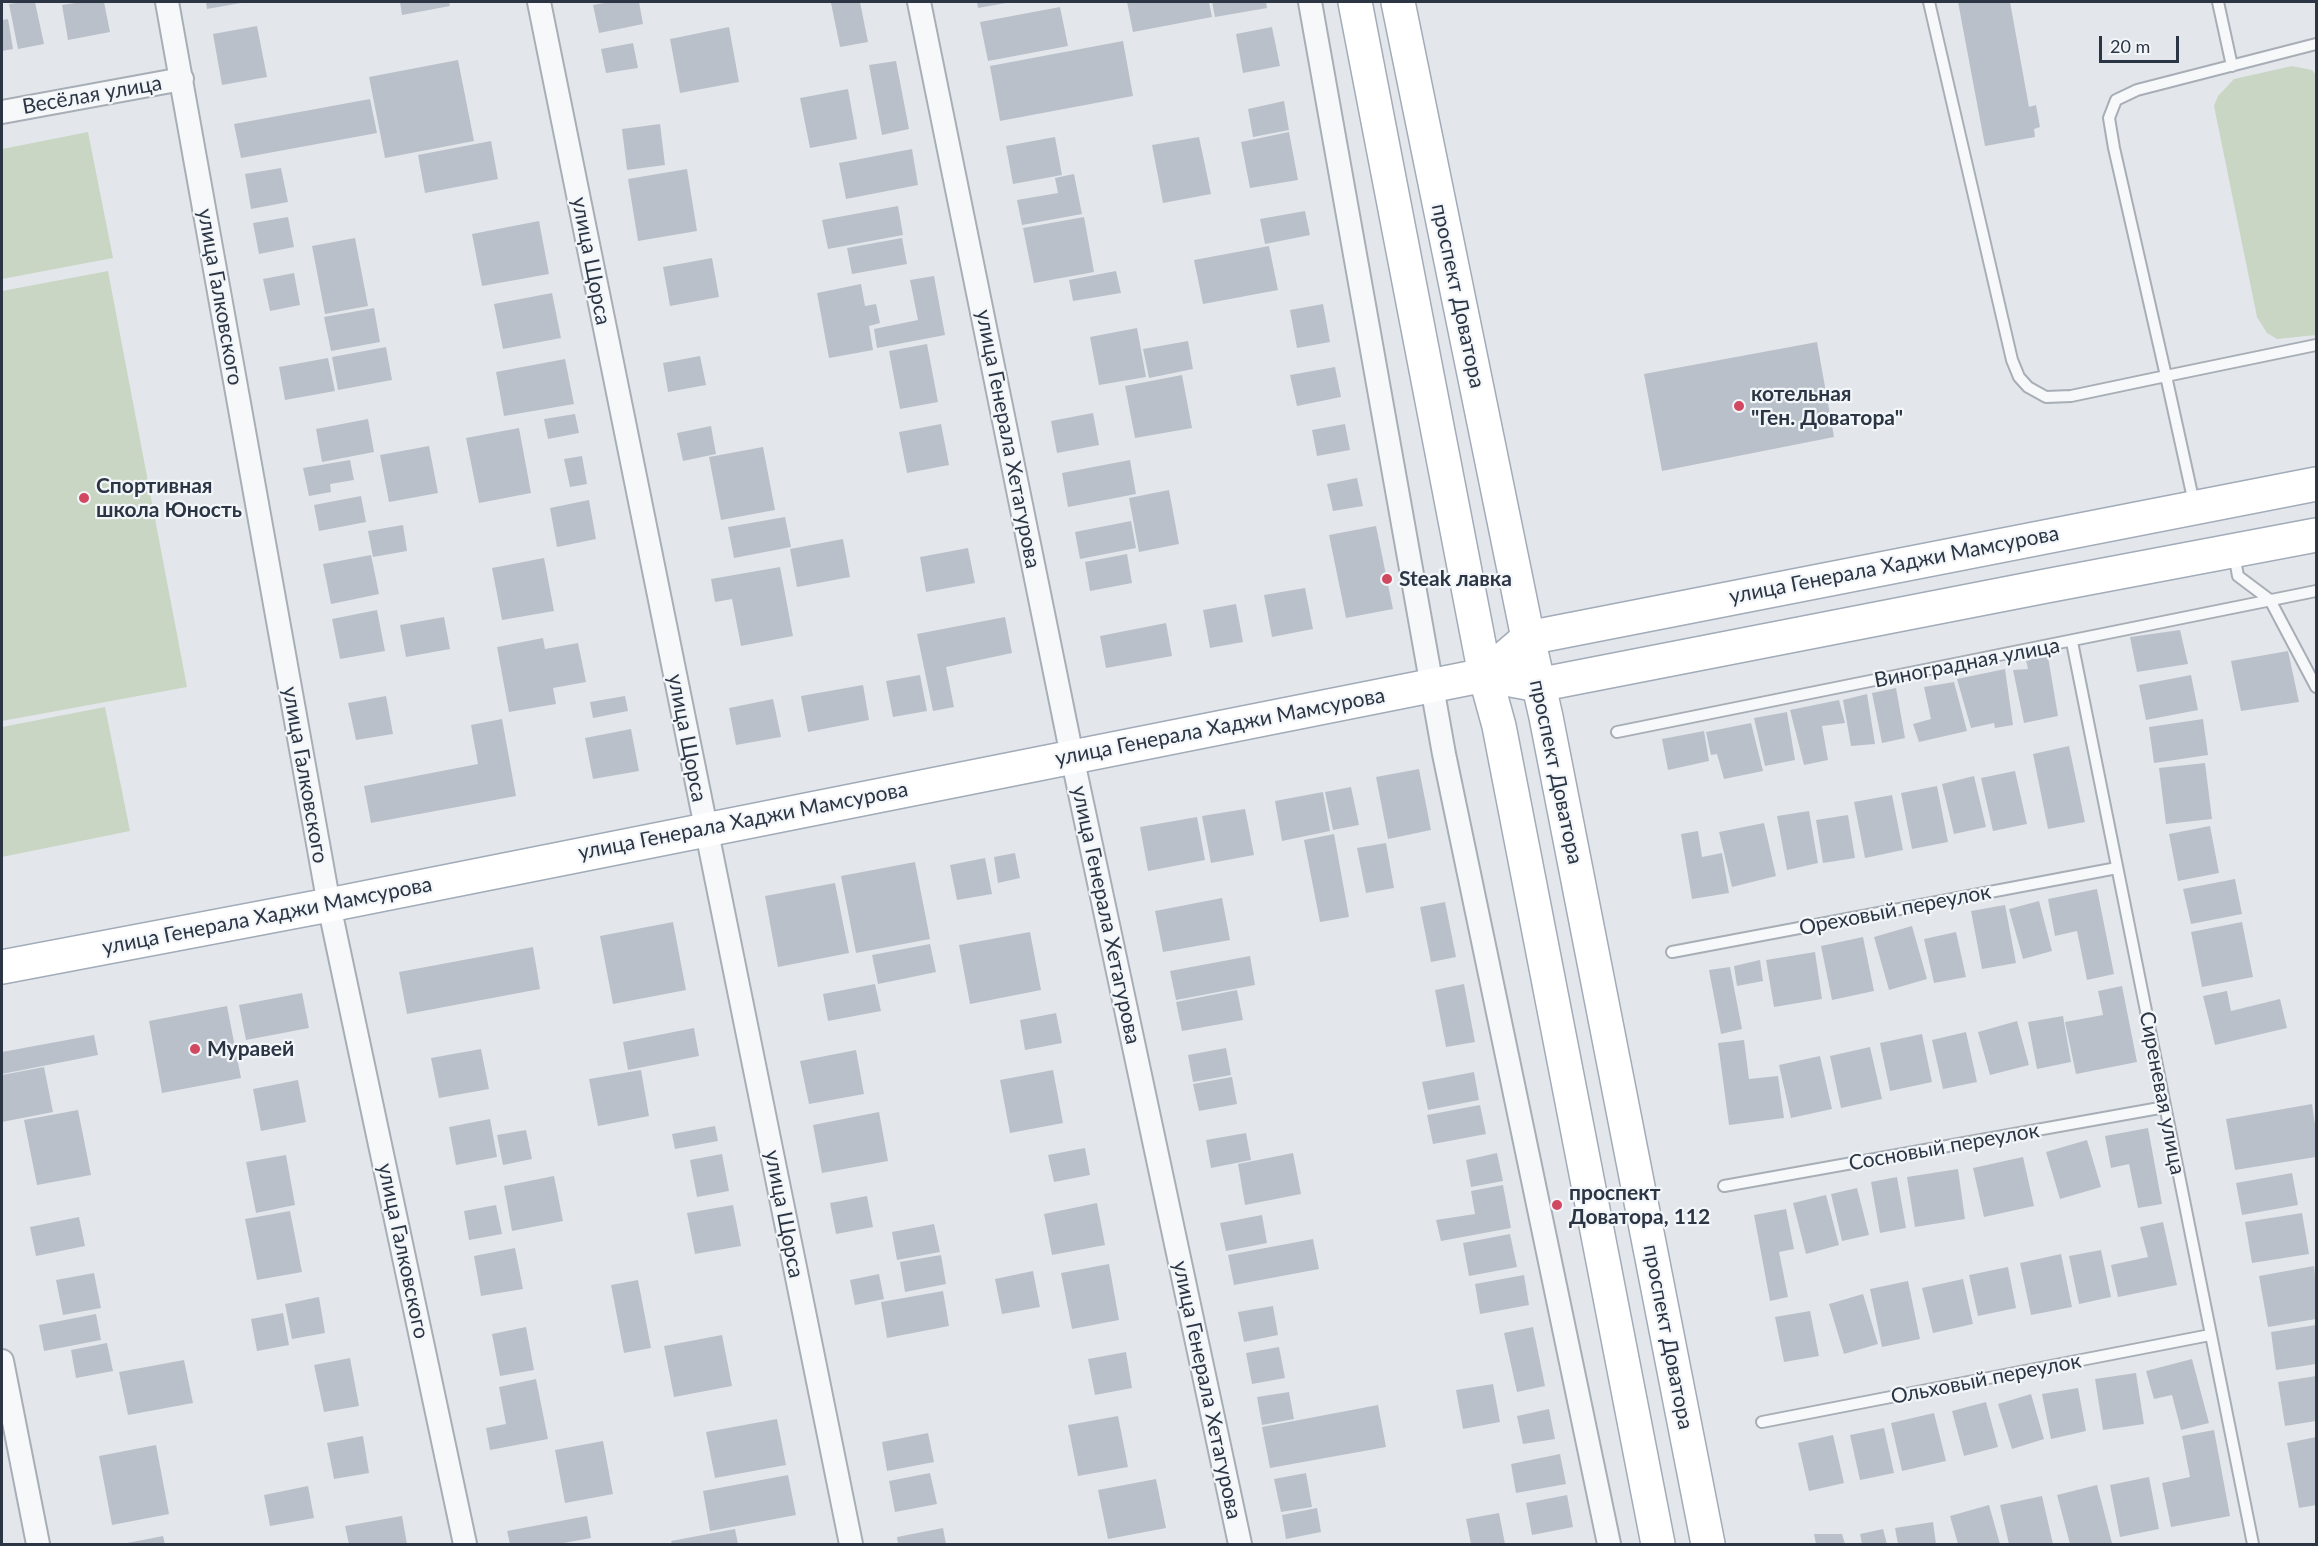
<!DOCTYPE html>
<meta charset="utf-8">
<style>
body{margin:0}
#map{position:relative;width:2318px;height:1546px;overflow:hidden;background:#e3e7ec;font-family:Lato,sans-serif}
canvas{display:block}
.frame{position:absolute;inset:0;border:3px solid #2b3544;pointer-events:none}
.scale{position:absolute;left:2099px;top:36px;width:80px;height:27px;box-sizing:border-box;border:3px solid #2b3544;border-top:0;padding-left:8px;font-size:18px;line-height:21px;white-space:nowrap;color:#2b3544;-webkit-text-stroke:4px #f3f6f9;paint-order:stroke}
</style>
<div id="map">
<canvas width="2318" height="1546"></canvas>
<div class="frame"></div>
<div class="scale">20 m</div>
</div>
<script>
const ctx = document.querySelector('canvas').getContext('2d');
ctx.lineJoin = 'round';
function fillPath(path, color) {
  ctx.fillStyle = color;
  ctx.fill(path, 'evenodd');
}
function shape(rows) {
  const path = new Path2D();
  for (const r of rows) {
    path.moveTo(r[0], r[1]);
    for (let i = 2; i < r.length; i += 2) path.lineTo(r[i], r[i + 1]);
  }
  return path;
}
function stroke(path, color, width, dash) {
  ctx.strokeStyle = color;
  ctx.lineWidth = width;
  ctx.lineCap = dash ? 'butt' : 'round';
  ctx.setLineDash(dash || []);
  ctx.stroke(path);
}
function write(font, color, halo, rows, align = 'center') {
  ctx.font = font + ' Lato,sans-serif';
  ctx.lineWidth = 4.5;
  ctx.setLineDash([]);
  ctx.textBaseline = 'middle';
  ctx.strokeStyle = halo;
  ctx.fillStyle = color;
  for (const [text, x, y, turn = 0] of rows) {
    ctx.save();
    ctx.translate(x, y);
    ctx.rotate((+turn || 0) * Math.PI / 180);
    ctx.textAlign = isNaN(turn) ? turn : align;
    if (halo) ctx.strokeText(text, 0, 0);
    ctx.fillText(text, 0, 0);
    ctx.restore();
  }
}
const green = shape([
 [2292,66,2312,70,2316,75,2316,335,2277,339,2267,333,2257,317,2214,106,2218,96,2234,79],
 [88,132,113,258,2,279,2,149],
 [108,271,187,687,2,721,2,291],
 [105,707,130,831,2,857,2,727]
]);
const building = shape([
 [23,2,35,2,44,44,18,49,9,4],
 [82,2,104,2,110,32,68,40,62,5],
 [206,2,241,2,241,3,207,9],
 [400,2,449,2,450,6,402,15],
 [610,2,639,2,643,24,599,33,593,5],
 [842,2,860,2,868,42,840,47,831,3],
 [977,2,1006,2,1006,3,978,8],
 [1127,2,1209,2,1212,17,1133,32],
 [1212,2,1266,2,1267,8,1215,17],
 [1958,2,2010,2,2029,107,2036,105,2040,127,2034,129,2035,137,1985,146],
 [1060,7,1068,46,988,61,980,22],
 [8,19,13,49,2,51,2,20],
 [257,26,267,77,222,85,213,34],
 [729,27,739,82,680,93,670,39],
 [1272,27,1280,66,1243,73,1236,34],
 [1123,41,1133,96,1000,121,990,66],
 [633,43,638,68,606,73,601,49],
 [458,60,474,141,385,158,369,77],
 [896,61,909,129,882,135,869,65],
 [848,89,857,139,810,148,800,98],
 [370,99,377,133,241,158,234,124],
 [1284,101,1289,130,1253,137,1248,109],
 [660,124,665,165,627,170,622,129],
 [1289,132,1298,180,1250,188,1241,142],
 [1055,137,1062,175,1013,184,1006,146],
 [1199,137,1211,194,1163,203,1152,145],
 [491,141,498,179,425,193,418,155],
 [912,149,918,185,846,199,839,163],
 [281,168,288,202,251,209,245,174],
 [687,169,697,231,638,241,628,179],
 [1074,174,1082,214,1022,225,1017,200,1058,193,1055,178],
 [898,206,903,235,828,249,822,220],
 [1305,211,1310,235,1265,244,1260,219],
 [288,217,294,247,259,254,253,223],
 [1084,217,1094,272,1034,283,1023,228],
 [539,221,549,274,482,286,472,234],
 [355,238,368,306,325,314,312,246],
 [902,238,907,264,852,274,847,248],
 [1269,246,1278,290,1203,304,1194,260],
 [712,258,719,297,670,306,663,267],
 [1116,271,1121,293,1073,301,1069,280],
 [294,273,300,305,270,311,263,279],
 [934,276,945,335,877,348,874,329,918,320,910,280],
 [861,284,865,306,876,304,880,323,869,326,873,350,829,358,817,293],
 [552,293,561,338,503,349,494,304],
 [1323,304,1330,342,1297,348,1290,310],
 [374,308,380,342,331,351,324,317],
 [1137,328,1146,377,1099,385,1090,337],
 [1188,341,1193,369,1149,378,1143,349],
 [1817,342,1834,437,1662,471,1644,374],
 [927,344,938,402,900,409,889,351],
 [386,347,392,380,338,390,332,357],
 [700,356,706,385,668,392,663,363],
 [328,358,335,391,285,400,279,367],
 [565,359,574,404,504,416,496,372],
 [1335,367,1341,397,1297,406,1290,375],
 [1182,375,1192,428,1135,438,1125,386],
 [1093,413,1099,445,1057,453,1051,421],
 [575,414,579,433,548,439,544,419],
 [368,419,374,452,322,462,316,429],
 [941,424,949,465,907,473,899,432],
 [1345,424,1350,450,1317,456,1312,430],
 [711,426,716,454,683,461,677,433],
 [519,428,531,493,479,503,466,438],
 [429,446,438,493,389,502,380,455],
 [763,447,775,510,721,520,709,457],
 [582,456,587,484,570,487,564,459],
 [350,460,354,480,330,484,331,492,309,496,303,468],
 [1130,460,1136,494,1068,507,1062,473],
 [1357,478,1363,506,1333,511,1327,484],
 [1169,490,1179,544,1139,552,1129,498],
 [361,496,366,522,319,531,314,505],
 [589,500,596,539,557,547,550,508],
 [785,517,791,547,734,558,728,527],
 [1131,521,1136,548,1080,559,1075,532],
 [403,525,407,551,373,557,368,531],
 [1376,526,1393,609,1346,618,1329,535],
 [843,539,850,577,797,587,790,549],
 [968,548,975,583,926,592,920,557],
 [1127,554,1132,583,1090,591,1085,562],
 [371,555,379,594,331,604,323,564],
 [544,558,554,611,502,620,492,568],
 [780,567,793,636,741,646,732,599,715,602,711,579],
 [1305,588,1313,629,1272,637,1264,595],
 [1236,604,1243,642,1210,648,1203,610],
 [377,610,385,651,340,659,332,619],
 [444,617,450,649,406,657,400,625],
 [1005,617,1012,653,946,667,954,707,933,711,917,634],
 [1166,623,1172,656,1106,668,1100,636],
 [2180,630,2188,664,2137,672,2130,637],
 [543,638,545,649,578,643,586,682,553,688,556,704,509,712,497,647],
 [2288,651,2299,702,2241,711,2231,661],
 [2048,657,2058,716,2024,723,2013,670,2028,669,2026,660],
 [2005,669,2013,725,1995,728,1994,723,1971,728,1957,679],
 [920,675,927,711,893,717,886,681],
 [2191,675,2198,710,2146,720,2139,685],
 [1954,682,1967,731,1919,742,1913,724,1931,719,1924,687],
 [863,685,869,720,808,732,801,696],
 [1896,688,1905,738,1882,743,1872,693],
 [1867,694,1875,744,1851,746,1843,700],
 [386,696,393,734,356,740,348,703],
 [625,696,628,711,593,718,590,702],
 [773,699,781,737,736,745,729,708],
 [1839,700,1845,723,1822,726,1828,760,1804,765,1790,710],
 [1787,712,1795,760,1765,766,1754,718],
 [502,719,516,796,371,823,364,786,478,764,471,725],
 [2203,719,2208,755,2154,763,2149,727],
 [1751,723,1763,771,1724,779,1717,754,1711,755,1706,732],
 [631,729,639,771,593,779,585,738],
 [1704,731,1709,761,1668,770,1662,739],
 [2069,746,2085,822,2048,829,2033,754],
 [2205,763,2212,819,2166,824,2159,768],
 [1419,769,1431,830,1388,839,1376,777],
 [2015,771,2027,824,1993,831,1981,778],
 [1974,776,1986,827,1954,834,1942,784],
 [1937,786,1948,842,1912,849,1901,793],
 [1351,787,1359,825,1333,830,1325,792],
 [1323,792,1330,831,1282,841,1275,801],
 [1892,795,1903,850,1865,858,1854,802],
 [1245,809,1254,855,1211,863,1202,816],
 [1809,811,1818,863,1787,870,1777,816],
 [1848,815,1855,858,1823,863,1816,820],
 [1197,817,1205,860,1148,871,1140,827],
 [1764,823,1776,876,1732,887,1719,832],
 [2210,826,2219,873,2178,881,2169,834],
 [1698,831,1702,857,1722,853,1729,893,1692,899,1681,834],
 [1334,834,1349,917,1320,922,1304,840],
 [1386,843,1394,888,1366,893,1357,848],
 [1015,853,1020,878,998,883,994,857],
 [985,858,992,894,957,900,950,865],
 [915,862,930,939,856,953,841,876],
 [2235,879,2242,914,2191,924,2183,889],
 [835,883,849,953,778,967,765,896],
 [2097,889,2114,974,2087,980,2077,931,2055,936,2048,899],
 [1222,898,1230,940,1163,952,1155,911],
 [2039,901,2052,951,2023,959,2009,909],
 [1445,902,1456,957,1431,962,1420,907],
 [2005,905,2016,963,1982,969,1971,911],
 [673,922,686,990,613,1004,600,936],
 [2242,922,2253,977,2202,987,2191,932],
 [1912,926,1927,979,1889,990,1874,937],
 [1030,932,1041,990,970,1004,959,945],
 [1956,932,1966,977,1934,983,1924,939],
 [1863,937,1874,991,1832,1000,1821,946],
 [930,944,936,972,878,984,872,955],
 [533,947,540,989,407,1014,399,972],
 [1815,952,1822,999,1774,1007,1766,960],
 [1250,956,1255,985,1176,1000,1170,971],
 [1760,960,1763,981,1737,986,1734,966],
 [1730,967,1742,1029,1721,1034,1709,970],
 [875,984,881,1011,828,1021,823,994],
 [1464,984,1475,1042,1446,1047,1435,990],
 [2122,986,2137,1062,2076,1074,2065,1022,2103,1015,2098,991],
 [1237,990,1243,1020,1182,1031,1176,1002],
 [2227,991,2231,1011,2280,999,2287,1028,2215,1045,2203,996],
 [302,993,309,1028,246,1040,239,1005],
 [227,1006,241,1078,162,1093,149,1021],
 [1056,1013,1062,1043,1025,1050,1020,1020],
 [2063,1016,2071,1062,2037,1069,2028,1022],
 [2017,1021,2029,1065,1990,1075,1978,1032],
 [694,1028,699,1056,628,1070,623,1042],
 [1966,1032,1977,1082,1943,1089,1932,1040],
 [1922,1034,1932,1082,1890,1091,1880,1043],
 [94,1035,98,1055,2,1074,2,1052],
 [1744,1040,1749,1079,1778,1076,1784,1118,1729,1125,1718,1043],
 [1870,1047,1882,1099,1841,1108,1830,1056],
 [1226,1048,1231,1075,1193,1082,1188,1055],
 [481,1049,489,1089,439,1098,431,1058],
 [856,1050,864,1094,809,1104,800,1061],
 [1820,1056,1832,1109,1791,1118,1779,1065],
 [44,1067,53,1112,2,1122,2,1075],
 [641,1070,649,1116,598,1126,589,1079],
 [1053,1070,1063,1123,1010,1133,1000,1080],
 [1474,1072,1479,1100,1428,1110,1422,1082],
 [1232,1077,1237,1104,1199,1111,1193,1084],
 [298,1080,306,1122,261,1131,253,1089],
 [2312,1104,2316,1131,2316,1157,2235,1170,2226,1119],
 [1480,1105,1486,1134,1433,1144,1427,1115],
 [78,1110,91,1175,37,1185,24,1120],
 [879,1112,888,1161,822,1173,813,1125],
 [490,1119,497,1157,456,1165,449,1127],
 [715,1126,718,1141,675,1149,672,1134],
 [2148,1128,2162,1204,2138,1208,2129,1164,2111,1168,2105,1136],
 [526,1130,532,1159,503,1165,497,1135],
 [1246,1133,1251,1160,1211,1168,1206,1140],
 [2087,1140,2101,1187,2060,1199,2046,1152],
 [1085,1148,1090,1175,1054,1182,1048,1155],
 [1293,1153,1301,1194,1245,1205,1238,1164],
 [1497,1153,1503,1181,1471,1187,1466,1160],
 [722,1154,729,1191,697,1197,690,1160],
 [286,1155,295,1205,256,1213,246,1162],
 [2023,1157,2034,1206,1984,1217,1973,1168],
 [1958,1169,1965,1219,1915,1227,1907,1177],
 [2292,1173,2298,1205,2242,1215,2236,1183],
 [554,1176,563,1221,512,1231,504,1186],
 [1897,1177,1906,1228,1880,1233,1871,1182],
 [1503,1185,1511,1228,1441,1241,1436,1220,1475,1214,1471,1191],
 [1857,1188,1869,1235,1842,1241,1831,1194],
 [1826,1195,1839,1245,1806,1254,1793,1203],
 [867,1196,873,1227,836,1234,830,1203],
 [1097,1203,1105,1245,1052,1255,1044,1214],
 [496,1205,502,1234,469,1240,464,1211],
 [733,1205,741,1246,695,1254,687,1213],
 [1786,1209,1794,1249,1779,1252,1788,1297,1770,1301,1754,1215],
 [290,1211,302,1272,257,1280,245,1219],
 [2302,1213,2309,1254,2252,1263,2245,1222],
 [1262,1215,1267,1243,1226,1251,1220,1223],
 [79,1217,85,1246,36,1256,30,1227],
 [2163,1222,2177,1285,2118,1297,2111,1265,2148,1257,2140,1227],
 [934,1224,940,1252,897,1260,892,1232],
 [1510,1234,1517,1267,1469,1276,1463,1243],
 [1313,1239,1319,1269,1234,1285,1228,1255],
 [515,1248,523,1289,481,1296,474,1256],
 [2101,1250,2111,1297,2079,1304,2069,1256],
 [2061,1254,2072,1307,2031,1315,2020,1263],
 [941,1255,946,1284,905,1292,900,1262],
 [1109,1264,1119,1320,1072,1329,1061,1273],
 [2314,1266,2316,1284,2316,1319,2268,1327,2259,1276],
 [2008,1267,2016,1308,1978,1316,1969,1275],
 [1033,1271,1040,1307,1002,1314,995,1279],
 [94,1273,101,1308,63,1315,56,1280],
 [879,1274,884,1299,855,1305,850,1280],
 [1524,1275,1529,1305,1480,1314,1475,1284],
 [1963,1279,1973,1324,1933,1333,1922,1288],
 [638,1280,651,1348,624,1353,611,1285],
 [1908,1281,1920,1339,1882,1347,1870,1289],
 [943,1291,949,1326,887,1338,881,1302],
 [1863,1294,1878,1344,1844,1354,1829,1304],
 [319,1297,325,1333,292,1339,285,1304],
 [1273,1306,1278,1335,1244,1342,1238,1312],
 [1810,1311,1819,1356,1784,1362,1775,1317],
 [283,1313,289,1345,257,1351,251,1319],
 [96,1314,101,1340,44,1351,39,1325],
 [2316,1325,2316,1364,2276,1370,2271,1332],
 [526,1327,534,1370,500,1376,492,1334],
 [1533,1327,1545,1386,1517,1392,1504,1333],
 [722,1335,732,1386,674,1397,664,1346],
 [107,1343,113,1371,76,1378,71,1350],
 [1279,1347,1285,1378,1252,1384,1246,1353],
 [1126,1352,1132,1388,1095,1395,1088,1359],
 [350,1358,359,1406,324,1412,314,1365],
 [2192,1359,2209,1423,2181,1430,2172,1395,2154,1399,2146,1371],
 [184,1360,193,1403,128,1415,119,1372],
 [2136,1373,2144,1424,2103,1430,2095,1379],
 [2316,1376,2316,1421,2285,1426,2278,1382],
 [536,1379,548,1439,490,1450,486,1428,506,1424,499,1387],
 [1493,1384,1500,1422,1463,1429,1456,1390],
 [2078,1388,2086,1431,2051,1439,2042,1394],
 [1289,1392,1294,1419,1262,1425,1257,1397],
 [2031,1394,2044,1439,2012,1449,1998,1404],
 [1986,1402,1998,1447,1964,1456,1952,1411],
 [1378,1405,1386,1447,1270,1468,1262,1427],
 [1549,1409,1555,1439,1523,1444,1517,1416],
 [1934,1413,1946,1461,1902,1471,1891,1423],
 [1118,1416,1128,1467,1078,1476,1068,1425],
 [777,1419,786,1465,715,1478,706,1432],
 [1884,1428,1894,1473,1860,1480,1850,1435],
 [2214,1430,2230,1516,2171,1527,2162,1483,2190,1477,2182,1436],
 [928,1433,934,1462,887,1471,882,1442],
 [1833,1435,1844,1483,1809,1491,1798,1443],
 [363,1436,369,1473,334,1479,327,1443],
 [2316,1437,2316,1505,2299,1508,2287,1443],
 [603,1441,613,1494,565,1503,555,1450],
 [156,1445,169,1514,112,1525,99,1456],
 [1560,1454,1566,1484,1516,1493,1511,1464],
 [930,1473,937,1504,895,1512,889,1481],
 [1306,1473,1312,1507,1281,1512,1274,1479],
 [788,1475,796,1515,710,1531,703,1491],
 [2149,1477,2159,1529,2120,1537,2110,1485],
 [1156,1479,1166,1528,1108,1539,1098,1490],
 [2097,1485,2112,1543,2070,1544,2057,1495],
 [308,1486,314,1518,270,1526,264,1495],
 [1567,1495,1573,1527,1532,1535,1526,1503],
 [2042,1496,2053,1544,2009,1544,2000,1505],
 [1989,1505,2000,1544,1958,1544,1950,1516],
 [1317,1508,1321,1532,1286,1539,1282,1515],
 [1499,1513,1505,1544,1471,1544,1466,1519],
 [402,1516,407,1544,349,1544,345,1526],
 [587,1516,591,1538,558,1544,510,1544,507,1531],
 [1933,1522,1936,1544,1898,1544,1895,1528],
 [943,1528,946,1544,898,1544,897,1537],
 [735,1529,738,1544,672,1544,671,1541],
 [1883,1529,1887,1544,1862,1544,1860,1534],
 [1814,1534,1842,1534,1845,1544,1816,1544],
 [163,1536,165,1544,127,1544,127,1543]
]);
const lane = shape([
 [1929,2,2012,360,2019,377,2028,387,2046,397,2071,396,2166,376,2114,148,2109,118,2116,100,2137,90,2316,44],
 [2218,2,2232,66],
 [2194,503,2166,376,2316,345],
 [2234,554,2238,576,2270,600,2316,687],
 [2072,642,2253,1544],
 [1617,732,2316,591],
 [1672,952,2117,868],
 [1724,1186,2165,1107],
 [1762,1422,2210,1335]
]);
const street = shape([
 [167,2,329,905,465,1544],
 [539,2,851,1544],
 [919,2,1072,756,1240,1544],
 [1310,2,1444,754,1609,1544],
 [2,112,182,79],
 [2,1361,38,1544]
]);
const primary = shape([
 [1355,2,1485,675,1499,726,1658,1544],
 [1398,2,1528,638,1546,717,1708,1544],
 [1485,675,1528,638,2316,484],
 [2,967,329,905,1485,675,1538,685,2046,586,2316,535]
]);
const markers = [
 [1739,406,6,"#d14861"],
 [84,498,6,"#d14861"],
 [1387,579,6,"#d14861"],
 [195,1049,6,"#d14861"],
 [1557,1205,6,"#d14861"]
];
const streetNames = [
 ["Весёлая улица",92,95,-10],
 ["улица Щорса",591,261,79],
 ["проспект Доватора",1458,296,78],
 ["улица Галковского",220,297,80],
 ["улица Генерала Хетагурова",1008,439,79],
 ["улица Генерала Хаджи Мамсурова",1894,565,-11],
 ["Виноградная улица",1967,663,-11],
 ["улица Генерала Хаджи Мамсурова",1220,727,-11],
 ["улица Щорса",687,738,79],
 ["проспект Доватора",1556,772,78],
 ["улица Галковского",305,775,80],
 ["улица Генерала Хаджи Мамсурова",743,821,-11],
 ["Ореховый переулок",1895,910,-11],
 ["улица Генерала Хетагурова",1106,915,78],
 ["улица Генерала Хаджи Мамсурова",267,916,-11],
 ["Сиреневая улица",2162,1093,79],
 ["Сосновый переулок",1944,1147,-10],
 ["улица Щорса",784,1214,79],
 ["улица Галковского",403,1251,78],
 ["проспект Доватора",1668,1337,79],
 ["Ольховый переулок",1986,1379,-11],
 ["улица Генерала Хетагурова",1207,1390,78]
];
const poiNames = [
 ["котельная",1751,394],
 ["\"Ген. Доватора\"",1751,418],
 ["Спортивная",96,486],
 ["школа Юность",96,510],
 ["Steak лавка",1399,579],
 ["Муравей",207,1049],
 ["проспект",1569,1193],
 ["Доватора, 112",1569,1217]
];
fillPath(green, '#c9d6c4');
fillPath(building, '#bac0c9');
stroke(lane, '#a8aeb6', 14);
stroke(street, '#a8aeb6', 26);
stroke(primary, '#a2abb8', 36);
stroke(lane, '#f6f8fa', 10);
stroke(street, '#f6f8fa', 22);
stroke(primary, '#fff', 33);
for (const [x, y, r, color] of markers) {
  const dot = new Path2D();
  dot.arc(x, y, r, 0, 2 * Math.PI);
  ctx.fillStyle = color;
  ctx.fill(dot);
  stroke(dot, '#f3f6f9', 2);
}
write('21px', '#2b3544', '#f3f6f9', streetNames);
write('bold 21px', '#2b3544', '#f3f6f9', poiNames, 'left');
</script>
